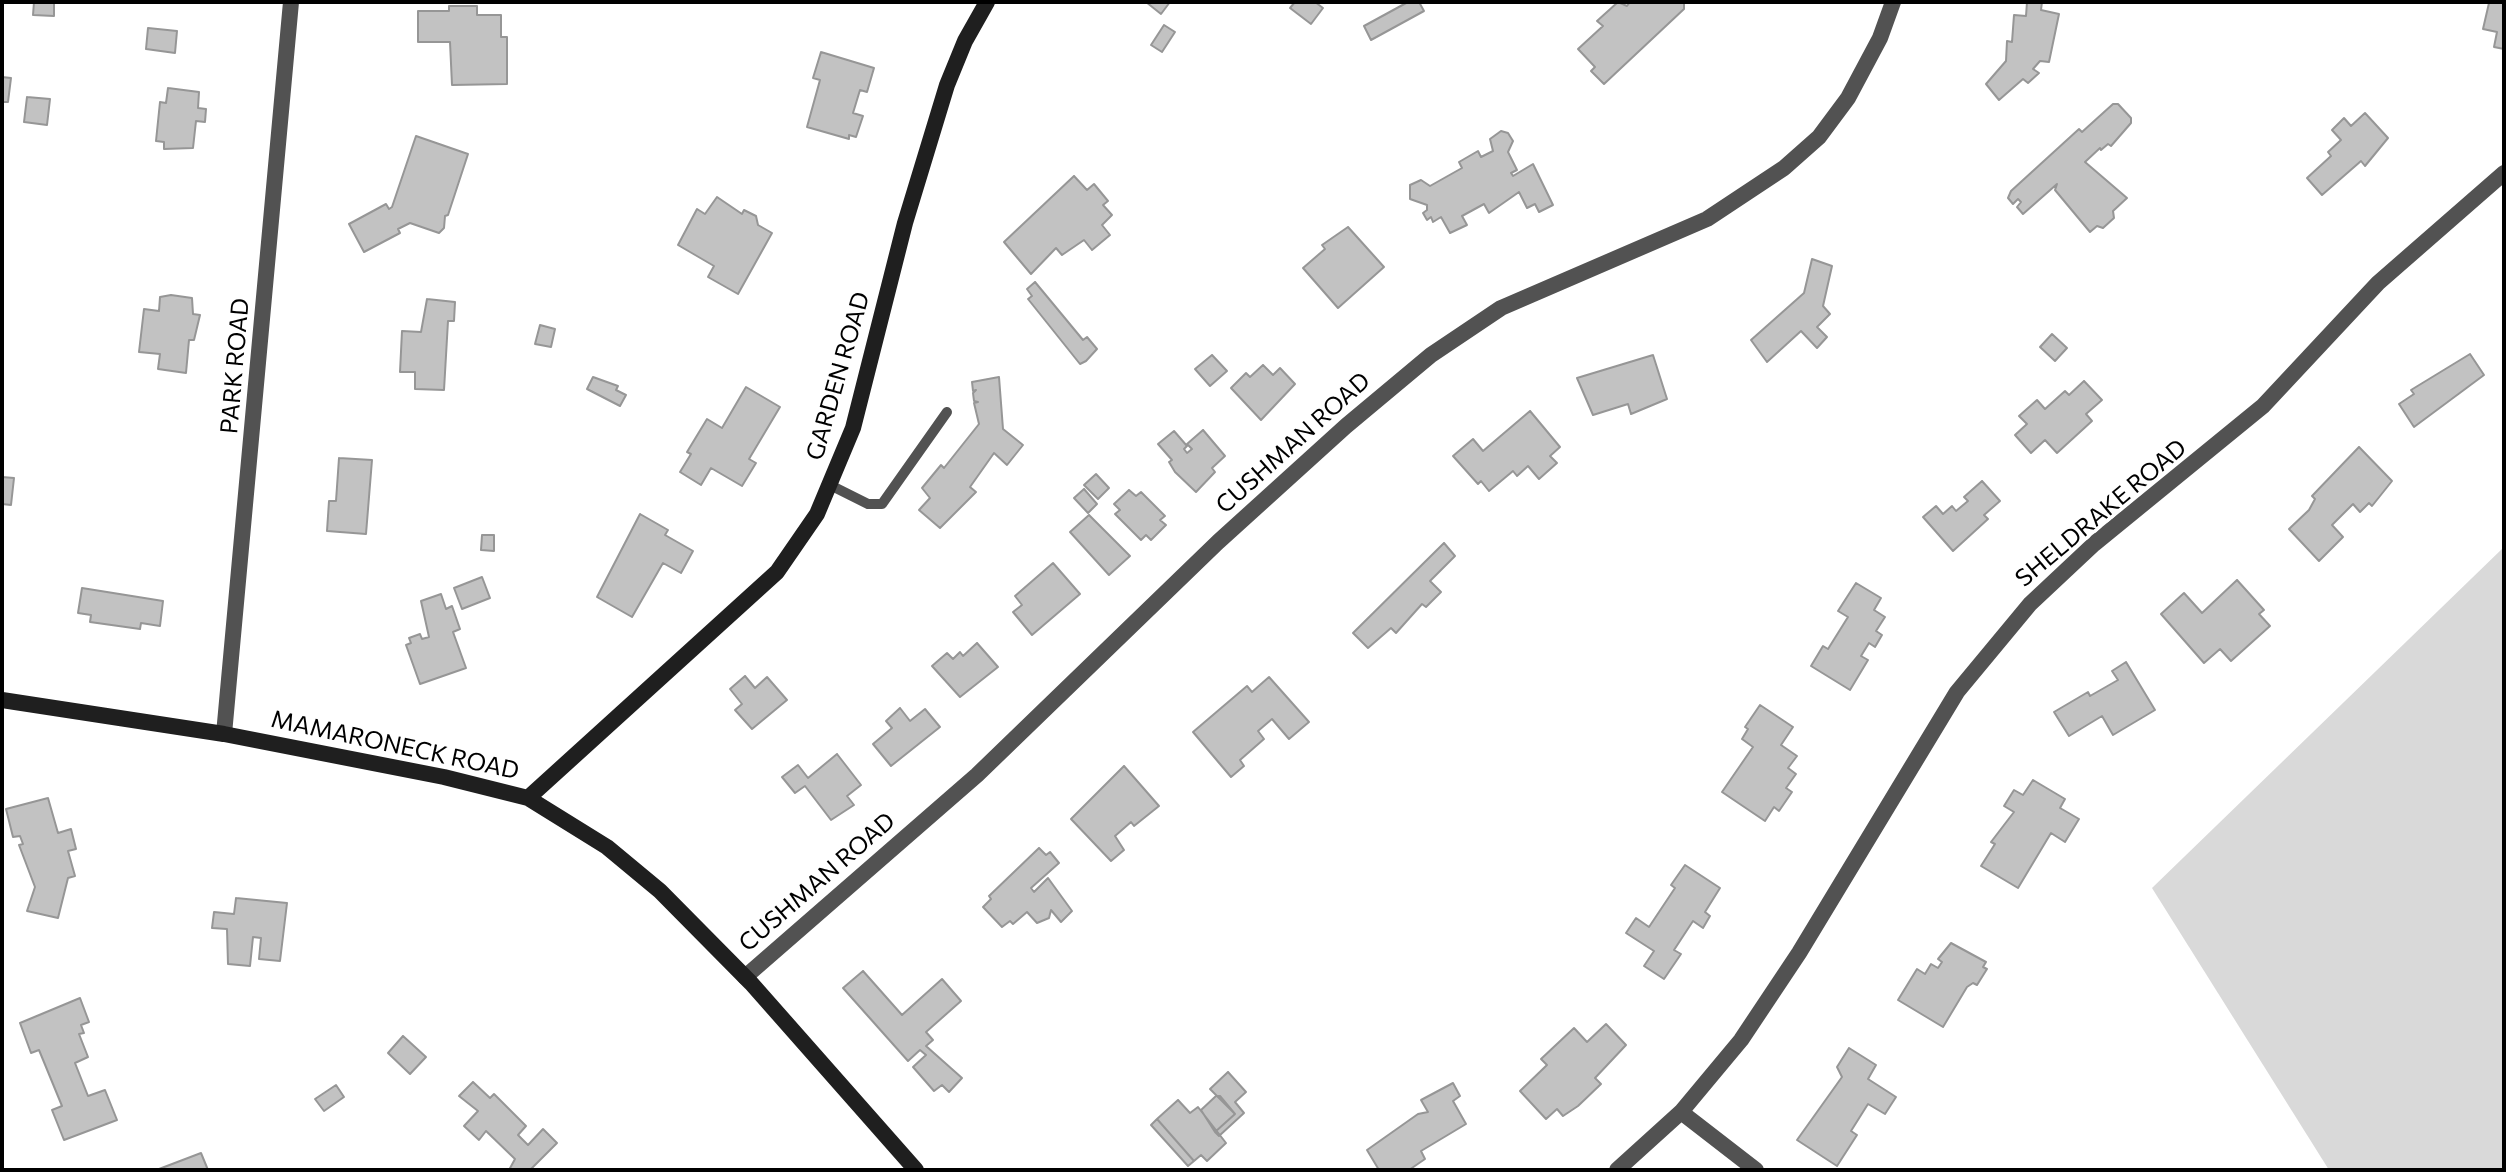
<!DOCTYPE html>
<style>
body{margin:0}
#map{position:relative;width:2506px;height:1172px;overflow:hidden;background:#fff;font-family:Commissioner,sans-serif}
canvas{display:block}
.frame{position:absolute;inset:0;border:4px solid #000;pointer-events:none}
</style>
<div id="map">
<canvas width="2506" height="1172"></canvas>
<div class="frame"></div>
</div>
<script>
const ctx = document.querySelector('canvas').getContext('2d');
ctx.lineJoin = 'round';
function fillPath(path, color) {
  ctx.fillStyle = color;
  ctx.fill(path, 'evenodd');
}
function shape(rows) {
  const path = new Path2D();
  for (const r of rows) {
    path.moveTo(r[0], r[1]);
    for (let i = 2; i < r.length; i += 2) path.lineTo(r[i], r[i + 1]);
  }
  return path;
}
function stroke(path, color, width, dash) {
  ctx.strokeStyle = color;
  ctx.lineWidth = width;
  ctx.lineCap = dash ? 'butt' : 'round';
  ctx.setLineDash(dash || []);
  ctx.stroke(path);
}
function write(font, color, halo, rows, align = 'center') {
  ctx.font = font + ' Commissioner,sans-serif';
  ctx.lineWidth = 7;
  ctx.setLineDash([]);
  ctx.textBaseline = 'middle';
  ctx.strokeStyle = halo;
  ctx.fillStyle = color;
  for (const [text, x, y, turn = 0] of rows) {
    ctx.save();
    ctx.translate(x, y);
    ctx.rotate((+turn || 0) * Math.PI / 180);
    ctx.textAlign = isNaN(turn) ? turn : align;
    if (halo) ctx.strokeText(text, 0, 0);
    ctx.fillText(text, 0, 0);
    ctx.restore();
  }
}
const green = shape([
 [2504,547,2504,1170,2329,1170,2152,888]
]);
const building = shape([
 [34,2,54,2,54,16,33,15,34,2],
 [1146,2,1170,2,1161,14,1146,2],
 [1295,2,1315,2,1323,8,1311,24,1290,8,1295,2],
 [1408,2,1419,2,1424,11,1371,40,1364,26,1408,2],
 [1618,2,1627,6,1630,2,1684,2,1684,9,1604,84,1591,71,1595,67,1578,49,1603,26,1597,21,1618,2],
 [2027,2,2042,2,2041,10,2059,14,2049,62,2040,61,2033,69,2039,73,2028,83,2023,79,1999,100,1986,84,2006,61,2007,41,2012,42,2014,15,2026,16,2027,2],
 [2486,2,2504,2,2504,49,2494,47,2497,32,2483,29,2489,3,2486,2],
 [449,6,477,6,477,15,501,15,501,37,507,37,507,84,452,85,450,42,418,42,418,11,449,11,449,6],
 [1164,25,1175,32,1162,52,1151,45,1164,25],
 [148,28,177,31,175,53,146,49,148,28],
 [821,52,874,68,867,92,860,90,853,113,863,116,856,137,849,135,849,139,807,127,820,80,813,78,821,52],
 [2,77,11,78,8,102,2,102,2,77],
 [168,88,199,92,198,108,206,109,205,122,196,121,193,148,164,149,164,142,156,141,160,102,166,103,168,88],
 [27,97,50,99,47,125,24,122,27,97],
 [2113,104,2118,104,2131,118,2131,123,2111,146,2108,144,2101,150,2100,148,2085,162,2127,198,2113,211,2114,218,2103,228,2097,226,2090,232,2055,190,2057,184,2023,214,2017,207,2021,202,2018,199,2013,204,2008,198,2011,191,2079,129,2082,132,2113,104],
 [2365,113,2388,138,2365,166,2361,161,2322,195,2307,178,2331,156,2328,152,2341,140,2332,130,2344,118,2351,126,2365,113],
 [1501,131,1508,133,1513,141,1508,152,1517,170,1511,173,1513,176,1533,164,1553,205,1539,212,1535,204,1527,208,1519,192,1489,213,1484,204,1462,216,1467,225,1450,233,1441,217,1433,222,1431,217,1427,220,1423,213,1427,210,1427,205,1410,199,1410,185,1421,180,1430,186,1462,168,1459,162,1478,151,1481,157,1493,151,1490,139,1501,131],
 [416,136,468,154,448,215,445,216,444,228,439,233,410,223,398,229,400,233,364,252,349,224,386,204,389,209,392,207,416,136],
 [1074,176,1087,190,1094,184,1108,201,1103,205,1112,215,1102,225,1110,235,1092,250,1084,240,1062,255,1056,248,1031,274,1004,242,1074,176],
 [717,197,742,214,744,210,756,216,758,225,772,233,738,294,708,277,714,266,678,245,697,209,705,214,717,197],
 [1348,227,1384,267,1338,308,1303,268,1325,249,1322,245,1348,227],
 [1812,259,1832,266,1823,306,1830,314,1817,327,1827,337,1817,348,1801,331,1767,362,1751,340,1804,293,1812,259],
 [1035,282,1083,340,1087,337,1097,349,1086,361,1080,364,1028,299,1032,296,1027,289,1035,282],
 [171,295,192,298,193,314,200,315,194,340,189,340,186,373,158,369,160,354,139,352,144,309,159,311,160,297,171,295],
 [427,299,455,302,454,321,448,321,444,390,415,389,415,372,400,372,402,331,421,332,427,299],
 [540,325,555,329,551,347,535,344,540,325],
 [2052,334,2067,348,2055,361,2040,347,2052,334],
 [2470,354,2484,375,2414,427,2399,404,2414,394,2411,390,2470,354],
 [1212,355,1227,371,1210,386,1195,369,1212,355],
 [1653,355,1667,399,1631,414,1628,404,1593,415,1577,378,1653,355],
 [1263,365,1273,375,1280,368,1295,384,1261,420,1231,388,1246,373,1250,377,1263,365],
 [593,377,618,386,616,390,626,395,620,406,587,389,593,377],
 [999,377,1003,429,1023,445,1007,465,994,453,970,487,976,492,940,528,919,510,930,498,922,488,941,465,944,468,979,424,974,403,978,402,974,401,973,393,976,390,973,391,972,382,999,377],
 [2084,381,2102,400,2086,414,2092,421,2057,453,2045,440,2031,453,2015,435,2027,424,2019,416,2037,400,2045,409,2065,391,2069,395,2084,381],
 [746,387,780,407,749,459,756,463,742,486,711,468,701,485,680,472,691,454,687,452,707,419,722,428,746,387],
 [1530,411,1560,447,1550,456,1557,463,1539,479,1528,466,1517,476,1513,471,1489,491,1481,481,1478,484,1453,456,1473,439,1483,451,1530,411],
 [1203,430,1225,456,1212,468,1215,472,1196,492,1175,472,1169,462,1172,460,1158,444,1174,431,1187,446,1184,449,1187,453,1192,449,1187,444,1203,430],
 [2359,447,2392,481,2372,506,2369,503,2360,512,2353,504,2332,525,2343,537,2319,561,2289,529,2309,510,2315,499,2312,496,2359,447],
 [339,458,372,460,366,534,327,531,329,501,336,501,339,458],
 [1096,474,1109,488,1098,499,1084,485,1096,474],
 [2,477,14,478,11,505,2,504,2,477],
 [1982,481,2000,501,1984,515,1988,519,1953,551,1923,517,1936,506,1943,514,1952,506,1956,511,1968,501,1964,497,1982,481],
 [1084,489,1097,504,1088,513,1074,498,1084,489],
 [1129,490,1136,496,1141,492,1165,516,1160,520,1166,525,1151,540,1146,535,1141,540,1115,514,1120,510,1114,504,1129,490],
 [640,514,668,530,665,535,693,551,681,573,663,563,632,617,597,597,640,514],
 [1089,515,1130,556,1109,575,1070,532,1089,515],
 [482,535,494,535,494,551,481,550,482,535],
 [1444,543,1455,556,1430,581,1441,592,1426,607,1422,604,1396,633,1391,628,1368,648,1353,633,1444,543],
 [1053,563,1080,594,1032,635,1013,612,1022,605,1015,596,1053,563],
 [482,577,490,598,462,609,454,588,482,577],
 [2237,580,2264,610,2259,614,2270,626,2231,661,2220,649,2204,663,2161,614,2184,593,2202,613,2237,580],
 [1856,583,1881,598,1874,610,1885,617,1876,631,1882,635,1875,647,1869,643,1861,656,1868,660,1850,690,1811,666,1823,646,1828,649,1848,617,1838,611,1856,583],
 [82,588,163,601,160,626,141,623,140,629,90,622,91,615,78,613,82,588],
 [441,594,446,609,452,606,460,629,453,632,466,668,420,684,406,645,411,643,409,638,420,634,422,639,429,637,421,601,441,594],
 [977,643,998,667,960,697,932,666,947,653,953,659,960,652,963,656,977,643],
 [2126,662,2155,710,2113,735,2102,716,2069,736,2054,712,2088,692,2090,696,2118,680,2112,671,2126,662],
 [745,676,755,688,767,677,787,700,752,729,735,710,742,704,730,689,745,676],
 [1269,677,1309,722,1289,739,1272,719,1258,731,1264,739,1240,760,1244,766,1231,777,1193,732,1247,686,1252,692,1269,677],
 [1760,705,1793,727,1781,745,1797,756,1788,768,1796,774,1786,788,1792,792,1779,811,1774,807,1765,821,1722,792,1753,747,1742,739,1748,729,1745,727,1760,705],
 [900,708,910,721,925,709,940,727,891,766,873,744,892,728,886,721,900,708],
 [837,754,861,785,847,796,854,805,831,820,805,786,795,793,782,777,798,765,808,778,837,754],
 [1124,766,1159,806,1134,826,1131,822,1115,836,1124,850,1111,861,1071,819,1124,766],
 [2033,780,2065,799,2060,808,2079,819,2065,842,2051,833,2018,888,1981,866,1995,844,1991,842,2014,812,2004,806,2014,790,2023,795,2033,780],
 [48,798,58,833,71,829,76,849,68,851,75,876,68,878,58,918,27,911,35,887,19,845,23,844,20,836,13,837,6,809,48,798],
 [1039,848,1046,855,1050,852,1059,863,1031,888,1034,892,1048,878,1072,911,1061,922,1051,910,1049,918,1037,923,1027,912,1013,924,1010,921,1002,927,983,907,991,899,989,896,1039,848],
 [1685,865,1720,888,1705,912,1710,916,1703,928,1693,921,1674,950,1681,954,1664,979,1644,966,1654,951,1626,933,1636,918,1649,927,1675,888,1671,885,1685,865],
 [236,898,287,903,280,961,259,959,261,938,253,937,250,966,228,964,227,929,212,928,214,912,234,914,236,898],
 [1951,943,1986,962,1983,967,1987,969,1977,985,1973,983,1967,987,1943,1027,1898,1000,1917,969,1925,974,1931,964,1938,968,1942,962,1938,959,1951,943],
 [863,971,902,1015,942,979,961,1001,926,1032,933,1040,926,1046,962,1078,949,1092,942,1085,934,1091,913,1067,926,1055,920,1050,908,1061,843,988,863,971],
 [80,998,89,1022,81,1025,84,1033,79,1034,88,1057,75,1063,88,1096,105,1090,117,1120,64,1140,52,1110,62,1106,39,1050,31,1053,20,1023,80,998],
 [1606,1024,1626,1045,1595,1078,1601,1084,1578,1106,1563,1116,1557,1109,1546,1119,1520,1091,1547,1065,1541,1059,1574,1028,1587,1042,1606,1024],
 [403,1036,426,1057,410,1074,388,1053,403,1036],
 [1849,1048,1876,1065,1868,1079,1896,1097,1885,1114,1868,1104,1851,1131,1857,1135,1837,1166,1797,1140,1842,1077,1837,1067,1849,1048],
 [1228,1072,1246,1092,1235,1102,1244,1113,1219,1136,1215,1132,1235,1114,1210,1089,1228,1072],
 [473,1082,490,1098,494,1094,526,1126,518,1135,528,1145,543,1129,557,1143,530,1170,509,1170,515,1159,486,1131,479,1140,464,1126,478,1111,459,1096,473,1082],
 [1453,1083,1460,1096,1453,1101,1466,1124,1421,1151,1425,1159,1409,1170,1379,1170,1367,1150,1418,1114,1428,1112,1421,1100,1453,1083],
 [336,1085,344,1097,324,1111,315,1099,336,1085],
 [1216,1096,1220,1096,1235,1114,1215,1132,1201,1110,1216,1096],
 [1178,1100,1190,1113,1198,1107,1226,1143,1207,1161,1201,1155,1194,1161,1157,1119,1178,1100],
 [1157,1119,1194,1161,1188,1166,1151,1125,1157,1119],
 [201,1153,208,1170,159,1169,201,1153]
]);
const lane = shape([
 [830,485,868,504,882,504,947,412]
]);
const street = shape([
 [224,734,291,2],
 [745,977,977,775,1218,542,1346,426,1431,355,1501,308,1707,219,1784,168,1819,137,1848,98,1880,38,1893,2],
 [1681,1112,1756,1170],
 [1617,1170,1681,1112,1741,1040,1799,953,1957,692,2030,604,2094,544,2263,406,2378,283,2504,173]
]);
const secondary = shape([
 [2,700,224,734,444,777,528,798,607,847,660,891,751,983,916,1170],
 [528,798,777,572,817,514,853,428,905,223,947,85,965,41,987,2]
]);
const streetNames = [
 ["PARK ROAD",235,366,-85],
 ["GARDEN ROAD",838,376,-74],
 ["CUSHMAN ROAD",1293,443,-42],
 ["SHELDRAKE ROAD",2101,513,-40],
 ["MAMARONECK ROAD",395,745,12],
 ["CUSHMAN ROAD",817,882,-41]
];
fillPath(green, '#d9d9d9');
fillPath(building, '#c2c2c2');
stroke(building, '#969696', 2);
stroke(lane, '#525252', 10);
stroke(street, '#525252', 16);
stroke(secondary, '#1f1f1f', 16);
write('24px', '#000', '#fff', streetNames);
</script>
